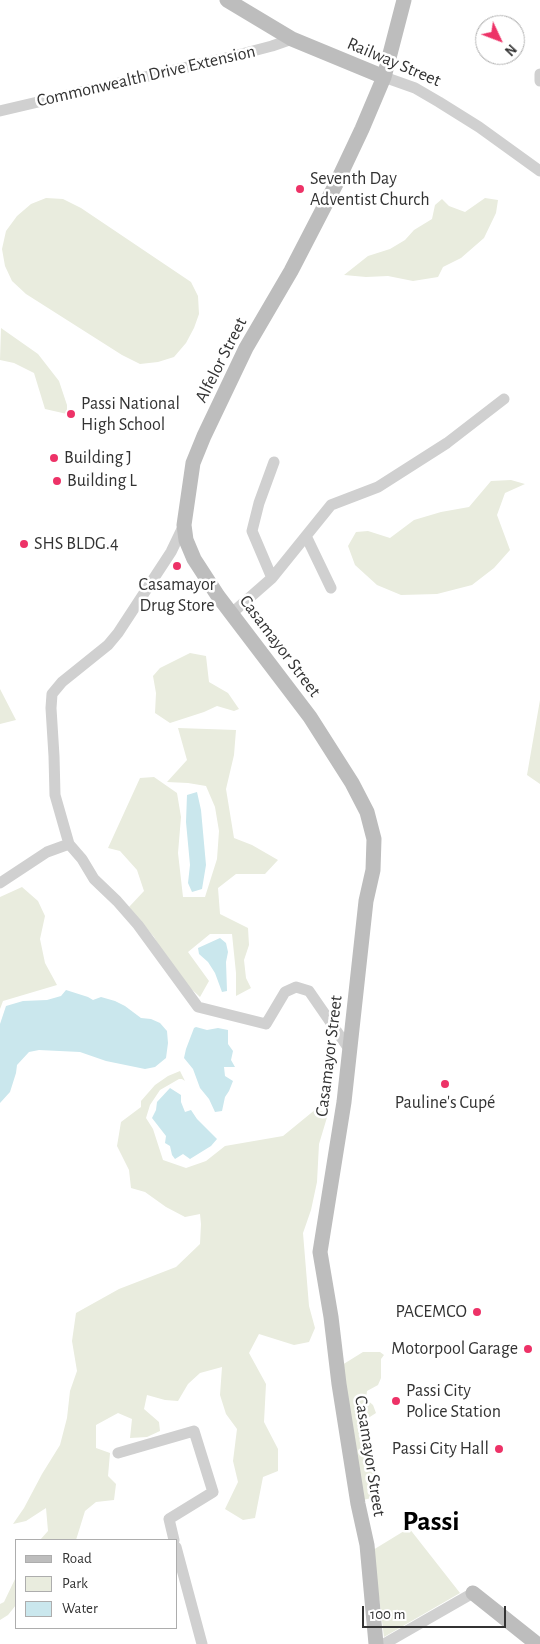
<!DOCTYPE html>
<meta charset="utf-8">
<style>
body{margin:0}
#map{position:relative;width:540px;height:1644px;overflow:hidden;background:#fff;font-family:"Alegreya Sans",sans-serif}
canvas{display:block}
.legend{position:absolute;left:15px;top:1539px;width:162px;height:90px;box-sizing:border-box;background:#fff;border:1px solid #adadad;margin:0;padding:6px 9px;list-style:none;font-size:15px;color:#333}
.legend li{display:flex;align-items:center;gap:10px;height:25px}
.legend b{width:25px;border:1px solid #adadad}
.north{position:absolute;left:475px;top:15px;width:50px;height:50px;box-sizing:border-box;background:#fff;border:1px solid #adadad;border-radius:50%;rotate:133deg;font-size:14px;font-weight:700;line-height:20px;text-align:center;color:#333}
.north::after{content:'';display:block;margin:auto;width:18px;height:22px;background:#ed3267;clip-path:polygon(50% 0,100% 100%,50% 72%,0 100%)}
.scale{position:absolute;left:362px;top:1606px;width:144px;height:22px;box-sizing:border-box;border:2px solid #333;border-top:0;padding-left:6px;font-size:15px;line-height:18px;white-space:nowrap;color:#333;-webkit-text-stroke:4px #fff;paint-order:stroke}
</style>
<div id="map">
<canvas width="540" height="1644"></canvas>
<ul class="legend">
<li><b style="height:6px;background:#bdbdbd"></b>Road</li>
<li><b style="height:14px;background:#e9ecde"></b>Park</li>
<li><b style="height:14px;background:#cae7ed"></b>Water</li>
</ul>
<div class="north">N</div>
<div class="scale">100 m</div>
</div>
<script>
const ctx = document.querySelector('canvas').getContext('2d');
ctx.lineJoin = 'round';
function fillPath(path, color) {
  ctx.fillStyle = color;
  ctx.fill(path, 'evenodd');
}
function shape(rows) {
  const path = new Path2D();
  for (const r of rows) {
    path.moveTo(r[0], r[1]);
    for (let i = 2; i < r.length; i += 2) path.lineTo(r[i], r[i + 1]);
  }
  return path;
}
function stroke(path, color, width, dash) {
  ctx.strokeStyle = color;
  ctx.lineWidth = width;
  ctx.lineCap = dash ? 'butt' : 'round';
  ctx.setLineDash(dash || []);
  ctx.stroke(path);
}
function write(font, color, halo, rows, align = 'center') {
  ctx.font = font + ' "Alegreya Sans",sans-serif';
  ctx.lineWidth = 5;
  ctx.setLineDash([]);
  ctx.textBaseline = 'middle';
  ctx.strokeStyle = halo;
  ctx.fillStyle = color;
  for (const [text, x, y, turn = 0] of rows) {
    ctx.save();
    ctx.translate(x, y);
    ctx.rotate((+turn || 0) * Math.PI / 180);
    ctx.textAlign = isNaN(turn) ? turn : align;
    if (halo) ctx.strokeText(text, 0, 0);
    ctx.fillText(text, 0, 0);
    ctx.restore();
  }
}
const green = shape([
 [46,198,63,199,81,208,191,282,198,296,199,314,194,328,186,343,174,357,158,362,140,364,122,355,26,294,12,281,5,266,2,249,6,231,17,216,31,204],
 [485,198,498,200,496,213,484,238,461,258,443,267,438,277,413,281,388,276,366,277,344,275,368,256,390,249,405,240,414,230,432,219,435,205,442,199,449,206,465,212],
 [1,328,38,354,59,381,67,405,67,414,45,409,34,373,14,363,0,360],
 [511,480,525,484,505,493,497,515,510,550,494,568,472,585,437,594,401,595,377,585,355,565,348,546,356,532,368,531,390,538,414,520,441,512,469,507,491,481],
 [190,653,206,656,209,682,228,693,239,709,234,711,217,706,204,712,170,723,155,713,156,693,153,676,160,668],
 [0,689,16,720,0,724],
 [540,700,540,784,527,775],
 [178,728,236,730,234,755,226,789,234,838,252,845,278,860,265,874,236,874,218,888,220,914,248,928,249,945,244,960,246,978,251,988,236,996,236,973,232,934,210,934,188,952,209,981,200,997,175,974,154,937,129,907,144,891,137,870,120,851,108,848,140,778,154,777,177,793,181,817,178,853,183,897,205,897,217,859,219,831,215,807,206,786,188,783,167,782,187,760],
 [22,887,38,901,45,916,40,939,45,963,57,985,3,1001,0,1009,0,897],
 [180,1071,185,1081,182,1079,179,1079,160,1090,150,1105,146,1118,153,1129,163,1160,186,1168,206,1161,225,1146,283,1136,316,1109,328,1114,319,1144,317,1182,311,1210,303,1233,309,1306,315,1328,309,1342,294,1345,259,1334,249,1353,266,1384,264,1422,278,1449,278,1471,263,1477,255,1518,243,1520,225,1509,238,1482,233,1461,237,1429,226,1414,220,1395,222,1367,200,1373,188,1384,178,1401,165,1400,147,1395,144,1409,159,1422,160,1431,147,1437,130,1438,132,1419,118,1413,96,1425,96,1448,110,1453,108,1476,116,1484,114,1500,96,1502,85,1511,76,1540,40,1540,48,1531,46,1508,26,1521,13,1524,24,1508,42,1474,60,1445,67,1418,70,1391,77,1371,72,1341,76,1313,119,1289,176,1267,200,1244,201,1224,200,1214,185,1217,166,1207,145,1192,131,1188,129,1170,117,1146,121,1122,141,1107,141,1101,155,1085,168,1076],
 [363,1352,380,1352,384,1355,381,1359,381,1378,378,1385,367,1391,366,1399,373,1405,376,1413,362,1422,363,1431,361,1440,378,1484,376,1497,363,1500,342,1365],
 [409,1528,460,1593,384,1637,373,1550],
 [16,1577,16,1605,8,1615,0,1620,0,1604,4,1602]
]);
const water = shape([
 [197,792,201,810,206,865,202,889,192,892,188,883,190,865,186,822,187,795],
 [220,938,226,943,228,952,226,962,227,991,222,992,215,973,208,962,199,954,198,948],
 [66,990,88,997,93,1000,101,997,115,1001,125,1006,141,1018,151,1019,160,1023,167,1031,168,1043,166,1058,155,1067,145,1069,106,1061,80,1052,39,1050,29,1052,17,1065,16,1073,10,1092,0,1103,0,1024,6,1006,23,1001,47,1000,61,996],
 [196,1027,207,1030,218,1028,228,1030,228,1044,233,1051,231,1060,235,1067,224,1067,225,1076,233,1081,229,1091,225,1097,222,1111,215,1112,209,1099,200,1088,193,1069,184,1058,186,1049,194,1028],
 [170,1088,181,1095,181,1102,185,1112,191,1110,197,1119,217,1139,211,1146,190,1159,183,1154,175,1159,172,1155,170,1146,165,1143,166,1136,152,1118,156,1110,157,1102]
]);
const street = shape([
 [384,77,415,88,439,102,479,127,540,171],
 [540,81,540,74],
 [0,111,230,57,272,46,292,39],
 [184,525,171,552,118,633,108,645,62,682,52,694,51,708,54,756,55,795,69,844,82,859,94,879,117,901,138,925,198,1007,266,1024,285,992,296,987,309,991,349,1049],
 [306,536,331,588],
 [272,578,252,531,259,503,274,462],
 [232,613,272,578,331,505,378,487,447,443,504,399],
 [0,883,47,852,69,844],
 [118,1453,194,1431,213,1492,169,1519,174,1540],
 [176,1547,202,1644],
 [384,1644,473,1593]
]);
const secondary = shape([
 [227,0,292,39,384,77],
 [473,1593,537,1644],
 [376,1644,367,1545,358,1504,339,1384,331,1317,320,1252,344,1102,366,901,373,870,374,839,367,812,352,783,310,717,218,596,194,559,186,540,184,525,193,463,204,436,246,348,291,271,337,182,362,129,384,77,404,0]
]);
const markers = [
 [300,189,5,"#ed3267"],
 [71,414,5,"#ed3267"],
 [54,458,5,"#ed3267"],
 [57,481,5,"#ed3267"],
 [24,544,5,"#ed3267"],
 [177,566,5,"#ed3267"],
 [445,1084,5,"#ed3267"],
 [477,1312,5,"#ed3267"],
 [528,1349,5,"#ed3267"],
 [396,1401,5,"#ed3267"],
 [499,1449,5,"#ed3267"]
];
const streetNames = [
 ["Railway Street",394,62,23],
 ["Commonwealth Drive Extension",146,76,-13],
 ["Alfelor Street",221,360,-63],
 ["Casamayor Street",280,646,53],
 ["Casamayor Street",329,1056,-83],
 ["Casamayor Street",370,1456,81]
];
const poiNames = [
 ["Seventh Day",310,179],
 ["Adventist Church",310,200],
 ["Passi National",81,404],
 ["High School",81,425],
 ["Building J",64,458],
 ["Building L",67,481],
 ["SHS BLDG.4",34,544],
 ["Casamayor",177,585,"center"],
 ["Drug Store",177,606,"center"],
 ["Pauline's Cupé",445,1103,"center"],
 ["PACEMCO",467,1312,"right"],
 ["Motorpool Garage",518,1349,"right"],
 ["Passi City",406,1391],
 ["Police Station",406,1412],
 ["Passi City Hall",489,1449,"right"]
];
const townNames = [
 ["Passi",431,1522]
];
fillPath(green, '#e9ecde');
fillPath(water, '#cae7ed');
stroke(street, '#d0d0d0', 11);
stroke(secondary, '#bdbdbd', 15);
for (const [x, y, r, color] of markers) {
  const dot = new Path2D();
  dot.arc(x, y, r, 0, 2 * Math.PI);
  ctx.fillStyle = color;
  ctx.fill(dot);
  stroke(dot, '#fff', 2);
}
write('18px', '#333', '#fff', streetNames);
write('18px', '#333', '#fff', poiNames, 'left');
write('bold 28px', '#000', '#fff', townNames);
</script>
